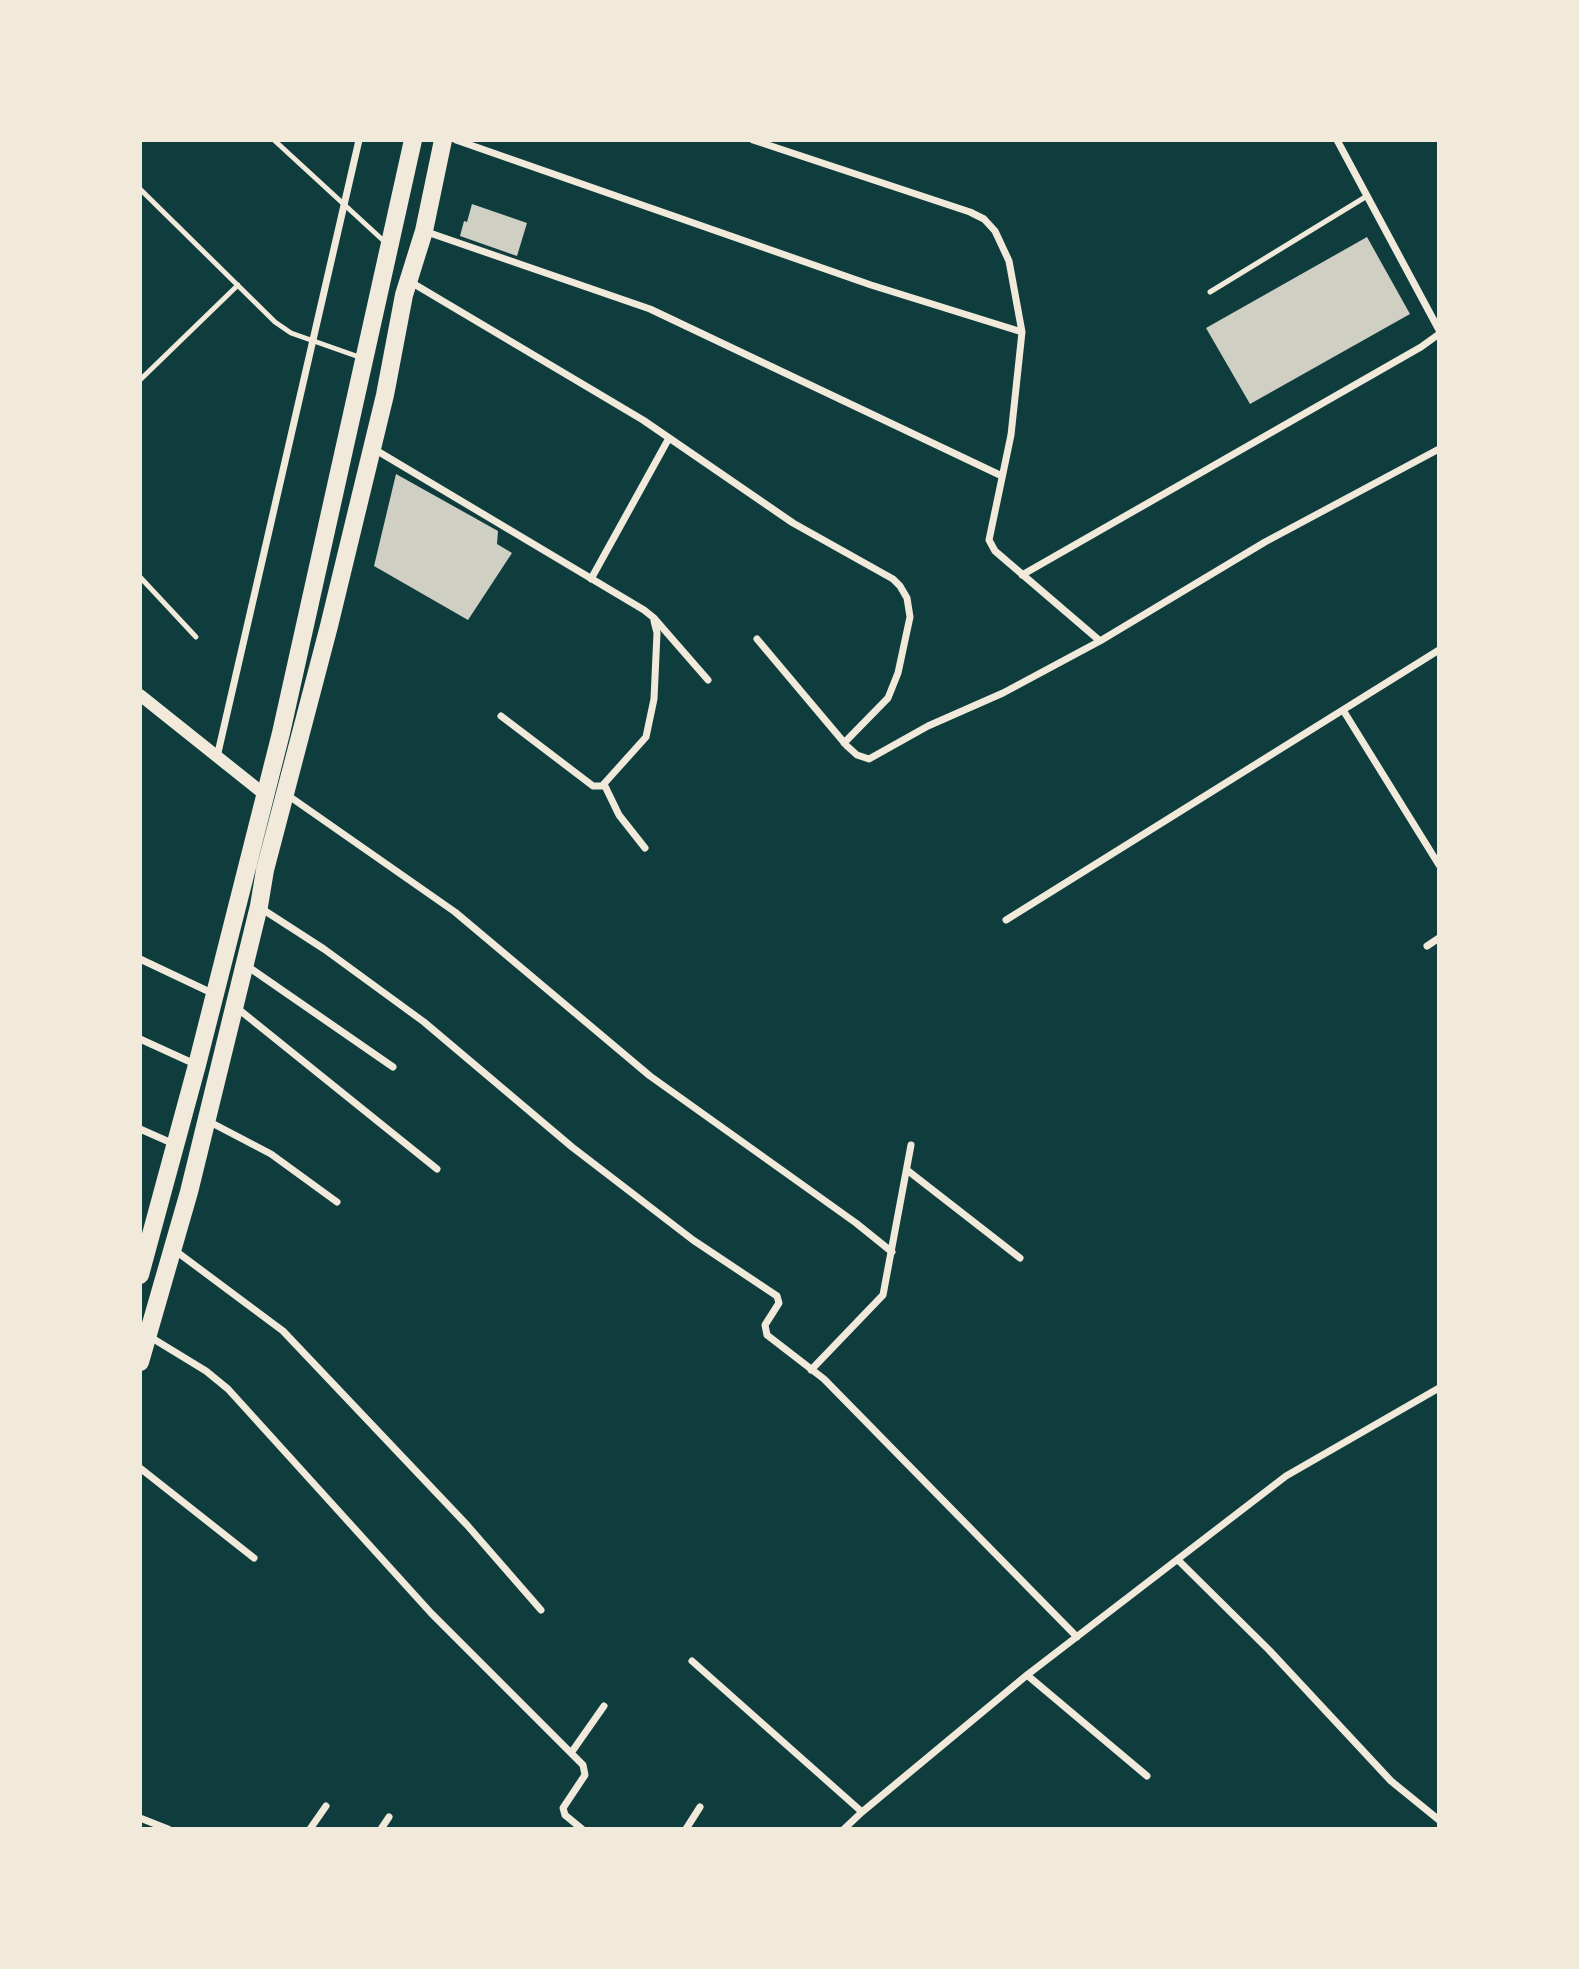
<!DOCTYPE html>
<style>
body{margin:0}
#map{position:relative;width:1579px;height:1969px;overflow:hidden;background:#0f3d3e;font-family:Manrope,sans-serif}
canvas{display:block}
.frame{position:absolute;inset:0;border:142px solid #f1e9da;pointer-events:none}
</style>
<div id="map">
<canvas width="1579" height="1969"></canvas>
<div class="frame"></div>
</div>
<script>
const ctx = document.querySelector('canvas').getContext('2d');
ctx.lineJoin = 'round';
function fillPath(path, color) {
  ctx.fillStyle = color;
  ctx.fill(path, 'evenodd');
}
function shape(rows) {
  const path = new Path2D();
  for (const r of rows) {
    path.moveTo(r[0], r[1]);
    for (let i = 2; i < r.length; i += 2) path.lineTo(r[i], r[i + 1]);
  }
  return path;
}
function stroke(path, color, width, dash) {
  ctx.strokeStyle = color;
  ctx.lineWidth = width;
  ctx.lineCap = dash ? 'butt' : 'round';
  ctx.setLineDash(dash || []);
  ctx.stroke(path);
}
const building = shape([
 [472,204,527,223,517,256,460,236,464,221,467,222],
 [1367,237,1410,314,1250,404,1206,328],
 [396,474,498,531,497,544,512,553,468,620,374,566]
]);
const service = shape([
 [274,140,386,243],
 [140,189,275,322,291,333,362,358],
 [1210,292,1367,196],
 [140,380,238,285],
 [140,577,196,637]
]);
const minor = shape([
 [456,140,871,285,1022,332],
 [753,140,970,212,984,219,995,231,1009,261,1022,332,1011,435,989,540,995,551,1100,641],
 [1337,140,1439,330],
 [424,231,650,309,1002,476],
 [409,281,643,420,793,523,893,579,900,586,907,598,910,617,898,673,888,698,844,743],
 [374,449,644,610,654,618,708,680],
 [1022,575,1421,347,1439,334],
 [591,579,669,438],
 [757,639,847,746,857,755,869,759,928,726,1003,693,1100,641,1265,542,1439,449],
 [1343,710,1439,865],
 [501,716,593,786,602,786,646,737,654,699,657,633,654,621],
 [217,757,359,140],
 [604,784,619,815,645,848],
 [286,794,455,912,650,1076,856,1223,892,1252],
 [259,907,324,949,424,1022,572,1147,693,1240,777,1296,779,1303,765,1325,767,1335,824,1379,1077,1637],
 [1006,920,1439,650],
 [1427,946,1439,938],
 [140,959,214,994],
 [247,966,393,1067],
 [237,1008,437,1169],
 [140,1039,197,1065],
 [208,1121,271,1154,337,1202],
 [140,1129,174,1144],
 [907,1170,1020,1258],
 [173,1249,283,1331,467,1525,541,1610],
 [147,1335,206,1371,228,1389,431,1613,583,1765,585,1775,563,1808,565,1815,582,1829],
 [811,1370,883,1295,911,1145],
 [140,1468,254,1558],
 [1179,1561,1269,1650,1391,1781,1439,1820],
 [692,1661,862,1812],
 [1027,1675,1147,1776],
 [571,1753,604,1706],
 [140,1818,168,1829],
 [310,1829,326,1806],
 [381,1829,389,1817],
 [686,1829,700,1807],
 [844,1829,862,1812,1027,1675,1286,1476,1439,1388]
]);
const tertiary = shape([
 [140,695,264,794]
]);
const trunk = shape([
 [140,1275,197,1065,281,733,413,140],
 [140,1362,189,1192,259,906,265,870,329,626,385,395,404,295,424,231,443,140]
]);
fillPath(building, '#cfcfc3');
stroke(service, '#f1e9da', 5);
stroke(minor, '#f1e9da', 7);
stroke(tertiary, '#f1e9da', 12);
stroke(trunk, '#f1e9da', 18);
</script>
